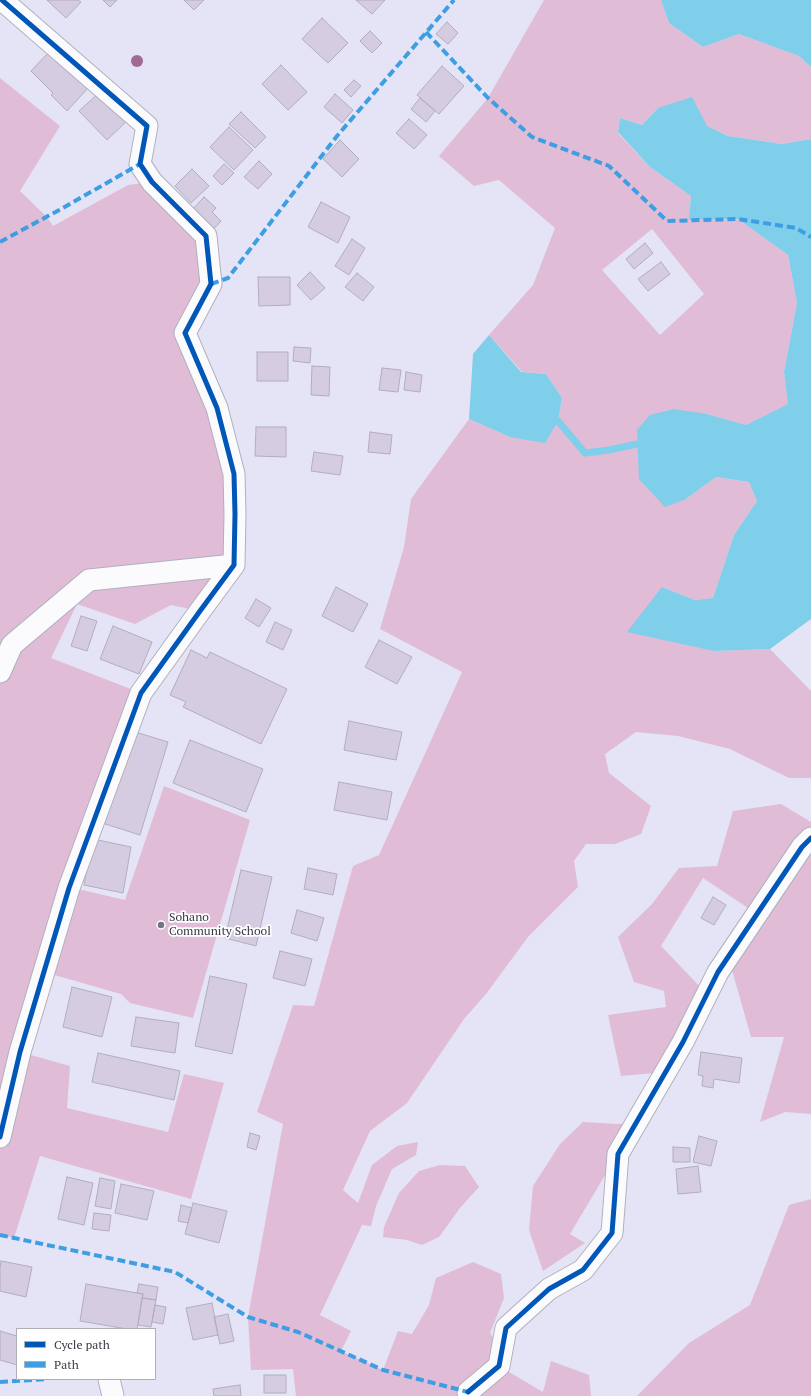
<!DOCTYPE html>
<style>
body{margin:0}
#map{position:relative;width:811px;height:1396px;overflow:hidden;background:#e4e4f6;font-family:"PT Serif",serif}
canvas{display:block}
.legend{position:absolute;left:16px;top:1328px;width:140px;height:52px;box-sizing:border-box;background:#fff;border:1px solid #afafb5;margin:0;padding:5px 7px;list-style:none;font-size:12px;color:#383845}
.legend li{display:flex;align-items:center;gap:8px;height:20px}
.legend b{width:20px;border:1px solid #afafb5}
</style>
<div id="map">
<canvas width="811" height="1396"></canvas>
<ul class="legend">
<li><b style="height:5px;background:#0057b8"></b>Cycle path</li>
<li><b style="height:5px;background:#3e9ee3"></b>Path</li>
</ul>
</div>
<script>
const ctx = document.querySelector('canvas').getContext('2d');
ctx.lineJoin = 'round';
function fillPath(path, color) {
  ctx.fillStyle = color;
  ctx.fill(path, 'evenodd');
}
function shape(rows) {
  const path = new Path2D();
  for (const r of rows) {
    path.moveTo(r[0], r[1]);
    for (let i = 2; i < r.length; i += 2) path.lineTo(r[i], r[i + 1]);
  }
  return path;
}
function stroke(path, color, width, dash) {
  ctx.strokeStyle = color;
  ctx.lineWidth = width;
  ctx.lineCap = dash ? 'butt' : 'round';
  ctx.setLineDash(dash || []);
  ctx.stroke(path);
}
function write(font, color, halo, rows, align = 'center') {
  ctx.font = font + ' "PT Serif",serif';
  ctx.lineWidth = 3.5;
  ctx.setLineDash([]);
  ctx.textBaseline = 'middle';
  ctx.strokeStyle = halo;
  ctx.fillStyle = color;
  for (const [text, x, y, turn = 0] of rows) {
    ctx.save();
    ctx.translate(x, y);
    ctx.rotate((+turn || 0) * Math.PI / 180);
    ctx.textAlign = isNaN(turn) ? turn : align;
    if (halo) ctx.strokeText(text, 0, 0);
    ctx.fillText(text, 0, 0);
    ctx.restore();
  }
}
const green = shape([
 [544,0,661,0,669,23,703,47,739,34,799,56,811,67,811,139,782,144,728,136,707,126,658,108,642,125,620,118,618,133,650,167,691,196,690,220,738,219,788,255,797,303,784,372,789,404,746,425,707,414,686,499,716,477,749,482,757,501,734,535,713,598,695,600,662,587,714,651,770,649,811,691,811,778,789,778,730,749,678,736,636,732,605,754,609,773,651,806,641,834,615,844,586,844,574,861,578,887,528,937,486,994,464,1019,407,1103,370,1131,343,1190,358,1203,372,1165,397,1146,418,1142,416,1155,392,1169,376,1206,371,1226,362,1225,320,1315,351,1331,341,1351,383,1370,398,1331,412,1334,429,1305,436,1278,473,1262,501,1274,504,1298,490,1333,502,1351,499,1366,543,1392,551,1361,589,1375,591,1396,296,1396,293,1369,251,1370,248,1317,283,1124,257,1112,293,1005,314,1006,353,866,379,855,462,672,380,629,404,547,411,499,469,419,510,437,558,421,562,398,546,374,522,372,489,335,533,285,555,228,499,180,474,186,439,156,488,98],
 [652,229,704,294,660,335,602,270],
 [0,78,60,126,20,191,47,217,53,226,128,185,152,182,206,236,211,284,185,333,217,408,234,565,200,611,171,605,135,624,77,604,51,658,141,693,69,887,125,900,164,786,250,820,193,1018,130,1003,121,994,44,972,20,1052,70,1066,67,1108,168,1132,184,1074,224,1083,191,1199,40,1156,14,1238,0,1235],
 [781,804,811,822,811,1114,785,1112,760,1122,784,1037,751,1037,728,956,757,914,703,878,661,946,707,994,665,1072,621,1076,608,1015,666,1007,664,991,634,982,618,937,652,904,679,868,717,866,733,811],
 [583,1122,617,1124,636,1123,570,1234,585,1243,543,1271,529,1230,533,1186,560,1144],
 [440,1165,465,1166,479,1187,460,1208,439,1237,422,1245,407,1240,383,1237,384,1227,399,1193,419,1171],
 [811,1199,811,1396,637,1396,689,1343,750,1305,789,1205]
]);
const water = shape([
 [661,0,811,0,811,67,799,56,739,34,703,47,669,23],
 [692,97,707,126,728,136,782,144,811,139,811,619,770,649,714,651,627,632,662,587,695,600,713,598,734,535,757,501,749,482,716,477,686,499,665,507,639,479,637,430,650,415,674,409,707,414,746,425,788,404,784,372,797,303,788,255,738,219,689,220,691,196,650,167,618,132,620,118,642,125,658,108],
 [489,335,521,372,546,374,562,398,558,421,545,443,510,437,469,419,473,354]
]);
const stream = shape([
 [558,421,585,453,609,450,637,444]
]);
const building = shape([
 [47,0,78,0,81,2,66,18,47,0],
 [103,0,117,0,110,7,103,0],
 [184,0,204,0,194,10,184,0],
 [356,0,385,0,372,14,356,0],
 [322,18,348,43,328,63,302,39,322,18],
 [447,22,458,33,448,44,436,34,447,22],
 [370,31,382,43,372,53,360,41,370,31],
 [48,53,70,74,72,71,89,87,67,111,51,95,53,93,31,71,48,53],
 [281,65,307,92,288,110,262,84,281,65],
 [442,66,464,86,439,114,417,95,442,66],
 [354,80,361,86,351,97,344,90,354,80],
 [101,91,128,120,107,140,79,111,101,91],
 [335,94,353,110,342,123,324,107,335,94],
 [420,98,435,111,426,122,411,109,420,98],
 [241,112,266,137,255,148,229,124,241,112],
 [409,119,427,135,414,149,396,133,409,119],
 [229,127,253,150,234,170,210,147,229,127],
 [340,140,359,159,342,177,323,159,340,140],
 [259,161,272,174,258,189,244,177,259,161],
 [224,164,234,173,222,185,213,176,224,164],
 [192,169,209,186,191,203,175,186,192,169],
 [204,197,216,208,212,212,221,221,212,231,191,211,204,197],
 [321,202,350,217,338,243,308,227,321,202],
 [352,239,365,248,349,275,335,266,352,239],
 [645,243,653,253,634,269,626,259,645,243],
 [661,262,670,274,648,291,638,279,661,262],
 [310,272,325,288,311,300,297,285,310,272],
 [357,273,374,287,363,301,345,287,357,273],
 [258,277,290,277,290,305,259,306,258,277],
 [294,347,311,348,310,363,293,361,294,347],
 [257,352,288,352,288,381,257,381,257,352],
 [312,366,330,367,329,396,311,395,312,366],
 [382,368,401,370,398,392,379,390,382,368],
 [406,372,422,375,420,392,404,390,406,372],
 [256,427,286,427,286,457,255,456,256,427],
 [370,432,392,435,390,454,368,452,370,432],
 [314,452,343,456,340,475,311,471,314,452],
 [336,587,368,604,353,632,322,616,336,587],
 [256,599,271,608,259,627,245,618,256,599],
 [81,616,97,621,87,651,71,646,81,616],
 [275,622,292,630,283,650,266,642,275,622],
 [113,626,152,642,139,674,100,659,113,626],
 [379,640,412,657,397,684,365,667,379,640],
 [191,650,207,658,210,652,287,689,261,744,183,707,186,702,170,695,191,650],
 [349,721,402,732,396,760,344,750,349,721],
 [129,730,168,742,140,835,102,823,129,730],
 [190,740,263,769,246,812,173,783,190,740],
 [339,782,392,792,387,820,334,810,339,782],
 [93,839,131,847,123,893,84,885,93,839],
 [308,868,337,874,333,895,304,889,308,868],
 [241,870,272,877,256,946,225,938,241,870],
 [713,897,726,905,714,925,701,918,713,897],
 [297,910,324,918,317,941,291,933,297,910],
 [280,951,312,959,305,986,273,978,280,951],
 [210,976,247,984,232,1054,195,1046,210,976],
 [72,987,112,997,102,1037,63,1027,72,987],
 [136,1017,179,1023,175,1053,131,1046,136,1017],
 [701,1052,742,1058,739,1083,714,1079,713,1088,702,1086,703,1076,698,1075,701,1052],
 [98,1053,180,1071,174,1100,92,1082,98,1053],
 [250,1133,260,1136,256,1150,247,1147,250,1133],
 [699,1136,717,1141,711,1166,693,1162,699,1136],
 [673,1147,690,1148,690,1162,673,1162,673,1147],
 [698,1166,701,1192,678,1194,676,1169,698,1166],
 [67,1177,93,1183,84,1225,58,1219,67,1177],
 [100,1178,115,1181,111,1209,95,1206,100,1178],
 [121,1184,154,1191,147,1220,115,1213,121,1184],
 [193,1203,227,1211,219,1243,185,1234,193,1203],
 [181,1205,192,1208,188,1223,178,1221,181,1205],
 [94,1213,111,1215,109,1231,92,1229,94,1213],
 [1,1261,32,1267,26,1297,0,1291,0,1268,1,1261],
 [86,1284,143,1294,137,1329,127,1329,80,1321,86,1284],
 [139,1284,158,1287,156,1300,142,1298,143,1294,137,1293,139,1284],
 [142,1298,156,1300,151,1327,138,1325,142,1298],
 [212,1303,218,1335,193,1340,186,1308,212,1303],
 [155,1305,166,1307,163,1324,152,1322,155,1305],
 [228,1314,234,1341,220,1344,214,1317,228,1314],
 [0,1331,17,1336,17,1365,0,1360,0,1331],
 [264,1375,286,1375,286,1393,264,1393,264,1375],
 [240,1385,241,1396,214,1396,213,1389,240,1385]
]);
const minor = shape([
 [0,672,12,645,89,580,234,565],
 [0,1137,20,1052,69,888,141,693,200,611,234,565,235,514,234,474,217,408,185,333,211,284,206,236,152,182,140,164,147,126,2,0],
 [109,1379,113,1396],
 [468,1392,499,1366,506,1328,549,1289,583,1270,612,1233,618,1154,683,1042,718,972,802,847,811,838]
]);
const quiet = shape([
 [426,32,488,98,532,137,609,166,667,221,738,219,796,228,811,237],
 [0,242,61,209,140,164],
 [211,284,228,278,337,136,454,0],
 [0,1235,175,1272,248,1317,298,1332,383,1370,468,1392],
 [0,1382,46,1379]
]);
const cycleway = shape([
 [0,1137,20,1052,69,888,141,693,200,611,234,565,235,514,234,474,217,408,185,333,211,284,206,236,152,182,140,164,147,126,2,0],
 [468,1392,499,1366,506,1328,549,1289,583,1270,612,1233,618,1154,683,1042,718,972,802,847,811,838]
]);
const trees = [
 [137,61]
];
const markers = [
 [161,925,4,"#747483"]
];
const poiNames = [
 ["Sohano",169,918],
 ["Community School",169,932]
];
fillPath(green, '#e0bcd6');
fillPath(water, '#7fceea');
stroke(stream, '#7fceea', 7);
fillPath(building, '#d6cce1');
stroke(building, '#b1aebb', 1);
stroke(minor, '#b0b0be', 23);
stroke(minor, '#fbfbfe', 21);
stroke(quiet, '#3e9ee3', 4, [8, 4]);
stroke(cycleway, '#0057b8', 5);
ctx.fillStyle = '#a16995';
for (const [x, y] of trees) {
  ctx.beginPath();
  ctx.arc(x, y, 6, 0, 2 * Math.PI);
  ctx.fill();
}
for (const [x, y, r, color] of markers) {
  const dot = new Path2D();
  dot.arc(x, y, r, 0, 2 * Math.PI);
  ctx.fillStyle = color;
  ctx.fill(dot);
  stroke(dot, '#fff', 1.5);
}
write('12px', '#383845', '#fff', poiNames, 'left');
</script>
